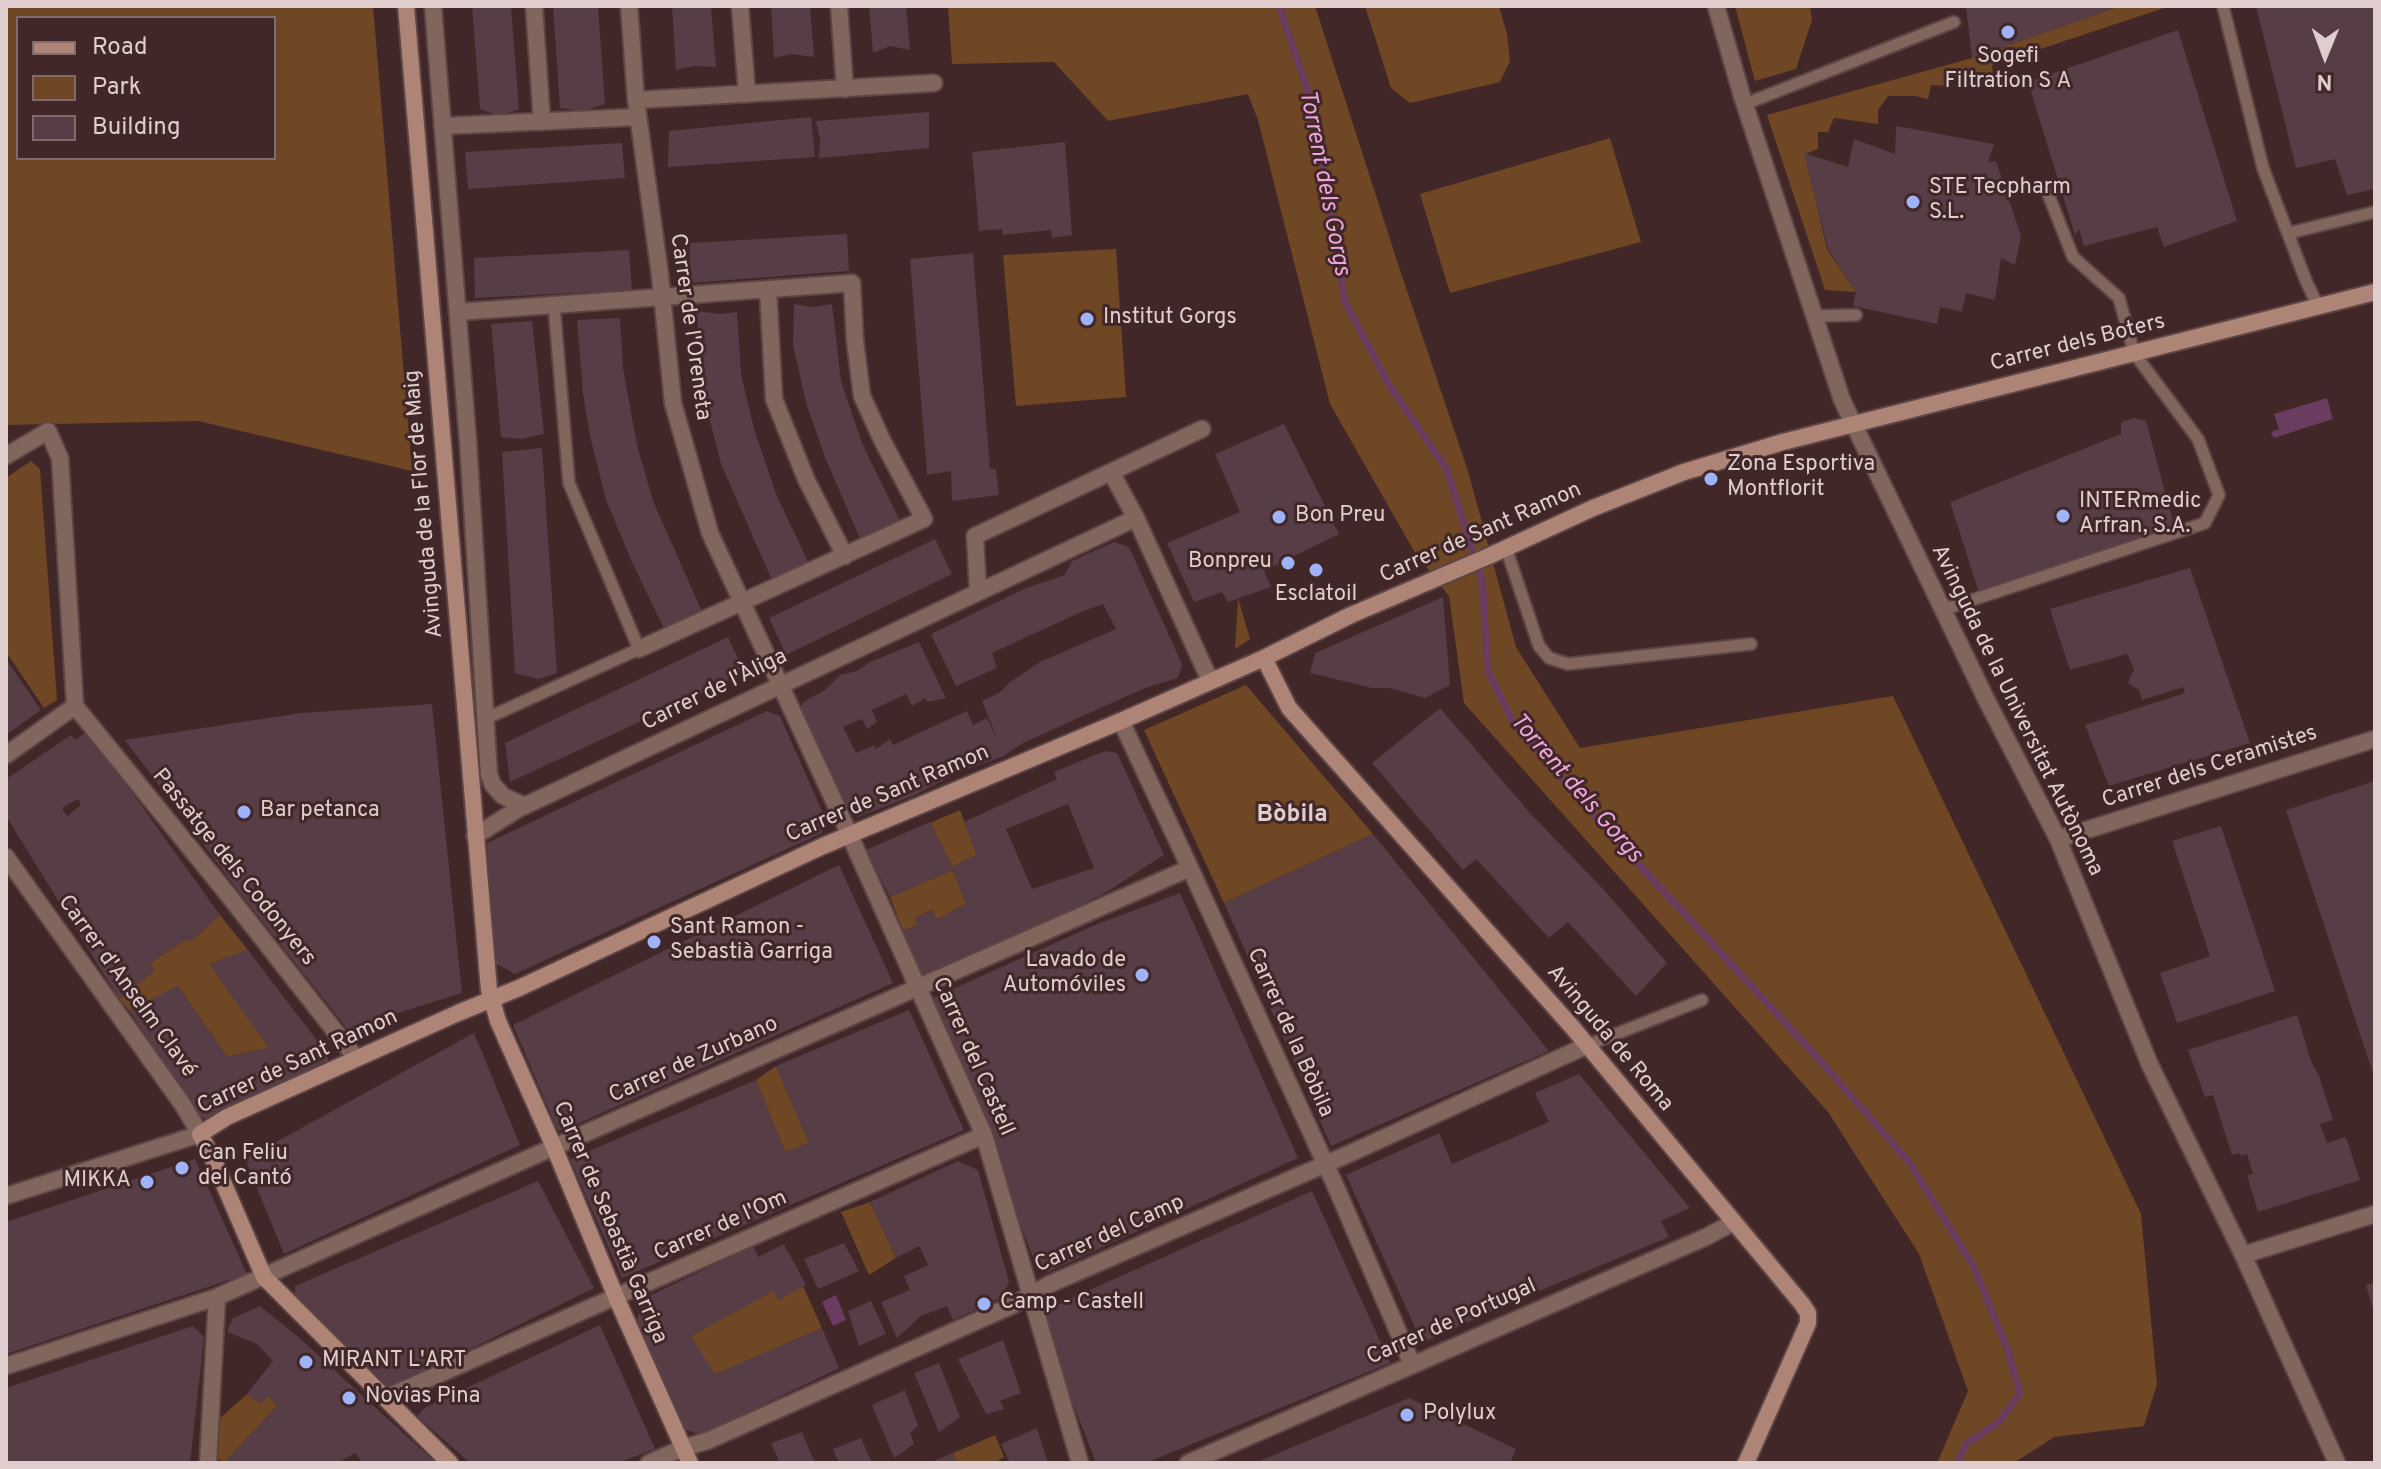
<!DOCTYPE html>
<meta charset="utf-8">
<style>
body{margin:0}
#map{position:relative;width:2381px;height:1469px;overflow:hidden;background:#412727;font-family:Overpass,sans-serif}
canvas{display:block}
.frame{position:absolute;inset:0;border:8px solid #e0cecf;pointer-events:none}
.legend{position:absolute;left:16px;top:16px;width:260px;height:144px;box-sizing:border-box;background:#412727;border:2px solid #816a6a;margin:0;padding:10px 14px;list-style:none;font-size:24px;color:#e0cecf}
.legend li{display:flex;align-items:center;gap:16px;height:40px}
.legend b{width:40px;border:2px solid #816a6a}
.north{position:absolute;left:2285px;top:16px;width:80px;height:80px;-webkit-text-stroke:6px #412727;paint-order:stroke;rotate:181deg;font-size:22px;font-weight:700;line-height:32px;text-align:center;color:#e0cecf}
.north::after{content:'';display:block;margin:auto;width:28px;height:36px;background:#e0cecf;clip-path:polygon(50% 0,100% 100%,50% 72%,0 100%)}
</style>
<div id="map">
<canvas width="2381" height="1469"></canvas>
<div class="frame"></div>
<ul class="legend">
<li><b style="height:10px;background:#ae8476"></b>Road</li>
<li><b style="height:22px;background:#6f4724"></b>Park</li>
<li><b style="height:22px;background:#573d46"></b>Building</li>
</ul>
<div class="north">N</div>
</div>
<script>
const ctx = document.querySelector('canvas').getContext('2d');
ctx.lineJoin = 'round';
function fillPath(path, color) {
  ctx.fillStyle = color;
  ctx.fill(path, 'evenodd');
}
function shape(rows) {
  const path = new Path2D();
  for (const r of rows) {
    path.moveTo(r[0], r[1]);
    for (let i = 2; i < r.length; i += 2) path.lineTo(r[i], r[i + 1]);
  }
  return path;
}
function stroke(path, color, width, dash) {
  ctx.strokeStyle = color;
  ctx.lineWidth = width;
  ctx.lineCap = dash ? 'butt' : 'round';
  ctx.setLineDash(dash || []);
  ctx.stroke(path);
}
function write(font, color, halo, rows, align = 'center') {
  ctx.font = font + ' Overpass,sans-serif';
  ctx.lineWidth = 6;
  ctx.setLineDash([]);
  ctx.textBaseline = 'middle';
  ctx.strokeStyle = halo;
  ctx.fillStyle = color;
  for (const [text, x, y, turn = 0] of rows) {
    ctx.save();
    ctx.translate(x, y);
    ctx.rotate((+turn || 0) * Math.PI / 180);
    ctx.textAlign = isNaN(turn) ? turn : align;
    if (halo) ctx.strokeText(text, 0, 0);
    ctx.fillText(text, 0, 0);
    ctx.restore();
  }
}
const green = shape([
 [6,6,373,6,412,471,198,421,6,425],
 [18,18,274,18,274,158,18,158],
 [948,6,1315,6,1398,264,1468,471,1516,647,1580,748,1893,696,2141,1214,2157,1384,2144,1426,2054,1437,2014,1463,1937,1463,1968,1391,1919,1254,1828,1112,1464,703,1449,596,1414,551,1330,404,1258,120,1248,94,1108,121,1054,62,952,64],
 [1365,6,1499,6,1507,34,1510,61,1500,82,1410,103,1391,88],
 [1735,6,1810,6,1812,20,1796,69,1755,81],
 [2120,6,2170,6,1992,65,1994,83,1950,76,1946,86,1931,85,1928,99,1915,96,1888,96,1878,110,1878,124,1834,118,1828,132,1818,132,1818,149,1805,154,1827,249,1856,292,1825,290,1767,115,1972,58],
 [1610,138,1641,242,1450,293,1420,194],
 [1116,249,1126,397,1016,406,1003,255],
 [31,461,40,469,57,700,44,708,6,652,6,478],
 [1238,598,1250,639,1235,649],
 [1246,685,1373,834,1224,903,1144,730],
 [960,810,977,855,952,867,930,823],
 [953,870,966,904,937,920,932,910,915,918,918,925,903,931,890,897],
 [220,915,248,950,210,964,269,1048,227,1057,178,986,131,1013,119,999,154,971,150,963,188,938,190,942],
 [776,1066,809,1143,785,1152,756,1080],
 [870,1202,896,1258,869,1275,841,1212],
 [803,1286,822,1328,713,1376,691,1336,774,1289,779,1300],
 [246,1395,261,1403,268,1395,277,1406,224,1463,216,1457,219,1419],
 [995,1435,1004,1457,993,1463,957,1463,953,1453]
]);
const water = shape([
 [2327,398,2333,419,2274,438,2271,432,2279,429,2274,414],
 [836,1295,846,1320,833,1326,822,1302]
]);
const stream = shape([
 [1279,6,1312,103,1345,302,1389,385,1446,468,1482,580,1488,671,1514,724,1619,843,1816,1056,1909,1162,1974,1267,2008,1351,2020,1393,1999,1422,1966,1444,1957,1463]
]);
const building = shape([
 [472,6,511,6,519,109,500,116,480,109],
 [553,6,598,6,605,104,583,111,560,108],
 [672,6,711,6,716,67,694,66,676,70],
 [771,6,810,6,814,57,791,54,774,58],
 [869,6,906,6,910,50,890,46,873,53],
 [1966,6,2120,6,1972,58],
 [2256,6,2375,6,2375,189,2347,195,2335,159,2296,168],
 [2178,30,2237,221,2164,247,2157,227,2084,246,2079,229,2075,235,2028,82],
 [929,112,929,148,819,158,820,140,816,121],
 [811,117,815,157,668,167,669,131],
 [1896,126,1994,144,1988,162,1996,161,2021,236,2015,265,2001,258,1995,300,1966,293,1962,312,1940,307,1937,324,1853,306,1856,292,1828,249,1804,153,1848,167,1854,139,1895,154],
 [1065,142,1072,235,1052,238,1051,230,1003,235,1002,229,979,231,972,152],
 [622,143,625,178,468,189,465,152],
 [847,234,849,271,690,283,690,243],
 [629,250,632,290,475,298,474,258],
 [973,253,990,469,996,469,999,495,952,501,951,471,927,475,910,259],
 [794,304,812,307,832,304,841,381,862,443,901,523,884,535,860,539,825,457,807,406,793,346],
 [696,311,720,314,737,312,741,374,754,429,776,494,809,564,792,576,771,578,721,464,705,401],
 [620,318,623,368,637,445,653,501,703,614,666,633,632,562,606,500,590,436,583,393,577,320],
 [532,321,544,434,521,439,501,437,491,324],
 [2134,418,2146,421,2175,529,1980,596,1950,502,2121,434,2121,422],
 [1284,424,1339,534,1264,571,1271,587,1228,602,1222,592,1194,602,1167,543,1240,512,1215,454],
 [542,448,557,673,539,679,515,673,502,452],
 [935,539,952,574,786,655,769,618],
 [1114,542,1129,547,1182,664,1178,678,1145,688,1023,743,1004,756,957,773,915,795,858,817,845,813,800,711,803,702,825,690,840,675,857,671,870,662,919,642,946,698,927,702,926,698,912,706,906,694,872,710,877,722,867,729,862,719,843,727,856,753,874,745,876,749,890,739,893,745,967,711,973,725,987,718,999,743,982,701,999,693,1010,682,1040,662,1116,629,1103,604,1081,612,992,653,997,668,956,686,931,634,1026,588,1065,575,1072,561],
 [2190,568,2250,743,2109,786,2085,725,2185,693,2183,687,2142,700,2139,690,2128,683,2134,669,2127,654,2070,670,2050,609],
 [1443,597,1450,685,1425,698,1390,688,1372,688,1310,673,1315,653],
 [728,637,745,673,510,782,505,743],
 [6,659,41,710,6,735],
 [432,704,462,993,395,1014,400,1020,356,1040,243,897,125,740,301,713],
 [1440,708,1530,813,1605,891,1667,963,1636,996,1568,922,1549,938,1476,859,1463,870,1372,763],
 [767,711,780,716,826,820,822,833,515,974,495,963,487,843],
 [88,731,220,915,189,943,188,938,150,963,154,971,119,999,6,816,6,787,8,785,6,779,71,735,75,740],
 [78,799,81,805,67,816,62,808],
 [1105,751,1117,753,1164,855,1105,893,1017,937,920,976,903,931,918,925,915,918,933,910,937,920,966,904,953,870,890,897,866,850,930,822,952,867,977,855,964,822,1057,779,1054,772],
 [1068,804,1094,868,1032,889,1006,829],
 [2375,781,2375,1076,2374,1076,2286,810],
 [2221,826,2275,991,2177,1023,2160,973,2210,956,2172,841],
 [1373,834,1549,1051,1331,1146,1224,903],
 [839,865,893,983,566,1129,558,1131,513,1025],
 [1180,893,1298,1158,1048,1272,1036,1265,933,998,1095,925],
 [248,950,328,1055,328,1067,213,1122,197,1115,129,1010,178,986,227,1057,269,1048,209,964],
 [909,1010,964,1130,622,1278,570,1159,756,1080,785,1152,809,1143,776,1066],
 [2297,1015,2311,1061,2319,1076,2333,1120,2320,1124,2327,1143,2346,1137,2360,1180,2258,1212,2247,1175,2253,1174,2247,1154,2240,1156,2239,1153,2232,1155,2213,1095,2205,1097,2188,1050],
 [474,1033,520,1145,284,1254,245,1159],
 [1579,1074,1690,1208,1661,1221,1669,1237,1515,1301,1422,1343,1346,1175,1439,1133,1452,1164,1549,1122,1535,1093],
 [195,1159,247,1274,6,1354,6,1222],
 [958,1161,978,1170,1009,1282,1001,1298,953,1320,947,1306,921,1316,897,1338,881,1302,910,1290,904,1276,928,1265,919,1246,896,1258,870,1202],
 [538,1181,594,1288,395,1386,387,1386,295,1298,295,1286],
 [1312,1191,1390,1363,1146,1463,1096,1463,1038,1313],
 [844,1243,859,1271,818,1289,804,1259],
 [784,1244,806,1285,779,1300,774,1291,691,1336,715,1374,822,1328,839,1368,701,1435,682,1428,636,1324,643,1299,753,1246,758,1257],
 [2375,1282,2375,1313,2374,1313,2366,1285],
 [871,1301,886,1334,859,1346,848,1311],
 [260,1306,296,1335,436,1463,363,1463,355,1453,338,1463,224,1463,277,1406,268,1395,262,1403,246,1395,273,1361,257,1344,227,1332,233,1318],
 [600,1325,655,1449,618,1463,470,1463,417,1416,426,1407],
 [193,1326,204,1337,190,1463,6,1463,6,1388],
 [1003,1340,1021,1393,1000,1401,1004,1409,986,1414,958,1359],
 [939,1363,960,1417,939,1432,914,1373],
 [905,1390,918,1426,910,1433,914,1444,894,1458,872,1405],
 [1409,1398,1516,1449,1510,1463,1255,1463],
 [1037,1428,1048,1463,1010,1463,1001,1444],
 [802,1432,815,1463,780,1463,771,1443],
 [861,1438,872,1463,839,1463,833,1449],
 [953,1453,957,1463,929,1463]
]);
const lane = shape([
 [2223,6,2263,168,2306,281,2318,306],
 [1745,104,1954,22],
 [2289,233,2375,212],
 [1814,316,1856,315],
 [1506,548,1539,646,1549,658,1568,664,1751,644],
 [1942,610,2205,523,2219,495,2198,439,2134,353,2119,298,2073,257,2045,186],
 [485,719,639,649,569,483,554,305],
 [1588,1045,1702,1000]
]);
const street = shape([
 [433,6,468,442,489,775,493,785,503,796,525,806],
 [534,6,542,122],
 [629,6,636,100,660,275,673,403,710,533,846,827,984,1135,1080,1463],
 [740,6,747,94],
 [839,6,845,89],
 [1716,6,1742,96,1842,400,1986,699,2058,839,2150,1065,2243,1255,2337,1463],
 [636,100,934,83],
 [442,126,638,117],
 [768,290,774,399,806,479,845,556],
 [458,312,852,283,855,341,862,396,882,440,924,519,639,649],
 [6,456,48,431,60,458,75,706],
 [1111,472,1202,429],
 [978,591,975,536,1111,472,1136,518,1208,676,1217,679],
 [75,706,229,896,356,1058],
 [1121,721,1190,868,1336,1187,1412,1364],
 [6,755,75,706],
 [475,836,518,809,1136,518],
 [2058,839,2375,739],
 [6,857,183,1105,200,1134,6,1196],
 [2243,1255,2375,1214],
 [6,1366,217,1297,554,1147,1190,868],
 [387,1397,984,1135],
 [208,1463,217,1297],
 [649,1463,683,1448,707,1441,1013,1305,1050,1284,1342,1157,1588,1045],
 [1188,1463,1706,1237,1734,1222]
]);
const secondary = shape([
 [406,6,489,990,498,1021,554,1147,616,1297,690,1463],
 [1264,658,1289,708,1573,1028,1802,1304,1808,1313,1808,1323,1746,1463],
 [450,1463,264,1277,213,1159,200,1134,227,1117,458,1013,519,988,823,846,1121,721,1264,658,1351,615,1489,556,1593,508,1684,472,1783,442,2375,292]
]);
const markers = [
 [2008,32,8,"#9fb3fd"],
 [1913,202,8,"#9fb3fd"],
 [1087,319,8,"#9fb3fd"],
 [1711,479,8,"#9fb3fd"],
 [2063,516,8,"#9fb3fd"],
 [1279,517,8,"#9fb3fd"],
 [1288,563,8,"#9fb3fd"],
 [1316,570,8,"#9fb3fd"],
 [244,812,8,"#9fb3fd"],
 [654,942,8,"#9fb3fd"],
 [1142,975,8,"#9fb3fd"],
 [182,1168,8,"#9fb3fd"],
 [147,1182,8,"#9fb3fd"],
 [984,1304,8,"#9fb3fd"],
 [306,1362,8,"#9fb3fd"],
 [349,1398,8,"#9fb3fd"],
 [1407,1415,8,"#9fb3fd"]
];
const poiNames = [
 ["Sogefi",2008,58,"center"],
 ["Filtration S A",2008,83,"center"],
 ["STE Tecpharm",1929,189],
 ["S.L.",1929,214],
 ["Institut Gorgs",1103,319],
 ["Zona Esportiva",1727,466],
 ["Montflorit",1727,491],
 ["INTERmedic",2079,503],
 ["Arfran, S.A.",2079,528],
 ["Bon Preu",1295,517],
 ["Bonpreu",1272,563,"right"],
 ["Esclatoil",1316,596,"center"],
 ["Bar petanca",260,812],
 ["Sant Ramon -",670,929],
 ["Sebastià Garriga",670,954],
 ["Lavado de",1126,962,"right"],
 ["Automóviles",1126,987,"right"],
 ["Can Feliu",198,1155],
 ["del Cantó",198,1180],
 ["MIKKA",131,1182,"right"],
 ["Camp - Castell",1000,1304],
 ["MIRANT L'ART",322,1362],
 ["Novias Pina",365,1398],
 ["Polylux",1423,1415]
];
const streetNames = [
 ["Carrer de l'Oreneta",689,327,82],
 ["Carrer dels Boters",2078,344,-14],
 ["Avinguda de la Flor de Maig",425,504,-95],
 ["Carrer de Sant Ramon",1481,534,-24],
 ["Carrer de l'Àliga",715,691,-26],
 ["Avinguda de la Universitat Autònoma",2016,711,64],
 ["Carrer dels Ceramistes",2210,768,-18],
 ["Carrer de Sant Ramon",888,795,-23],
 ["Passatge dels Codonyers",233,868,51],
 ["Carrer d'Anselm Clavé",126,987,54],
 ["Carrer de la Bòbila",1289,1033,66],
 ["Avinguda de Roma",1609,1039,50],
 ["Carrer del Castell",972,1057,66],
 ["Carrer de Zurbano",694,1061,-24],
 ["Carrer de Sant Ramon",298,1063,-25],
 ["Carrer de Sebastià Garriga",609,1223,67],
 ["Carrer de l'Om",721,1227,-24],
 ["Carrer del Camp",1110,1235,-24],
 ["Carrer de Portugal",1452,1323,-24]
];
const waterNames = [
 ["Torrent dels Gorgs",1323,183,79],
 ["Torrent dels Gorgs",1575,789,49]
];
const neighbourhoodNames = [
 ["Bòbila",1292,816]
];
fillPath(green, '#6f4724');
fillPath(water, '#6a3c60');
stroke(stream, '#6a3c60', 7);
fillPath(building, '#573d46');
stroke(lane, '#5e4545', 15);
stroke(street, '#5e4545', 20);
stroke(secondary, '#5e4545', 20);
stroke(lane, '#80665d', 11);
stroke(street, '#80665d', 16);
stroke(secondary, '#ae8476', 16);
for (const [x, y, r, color] of markers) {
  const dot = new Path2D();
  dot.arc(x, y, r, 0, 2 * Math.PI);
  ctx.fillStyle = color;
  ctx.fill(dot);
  stroke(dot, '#412727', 3);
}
write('22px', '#e0cecf', '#412727', poiNames, 'left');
write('22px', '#e0cecf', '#412727', streetNames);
write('italic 24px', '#efa6de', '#412727', waterNames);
write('bold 24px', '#e0cecf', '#412727', neighbourhoodNames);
</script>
